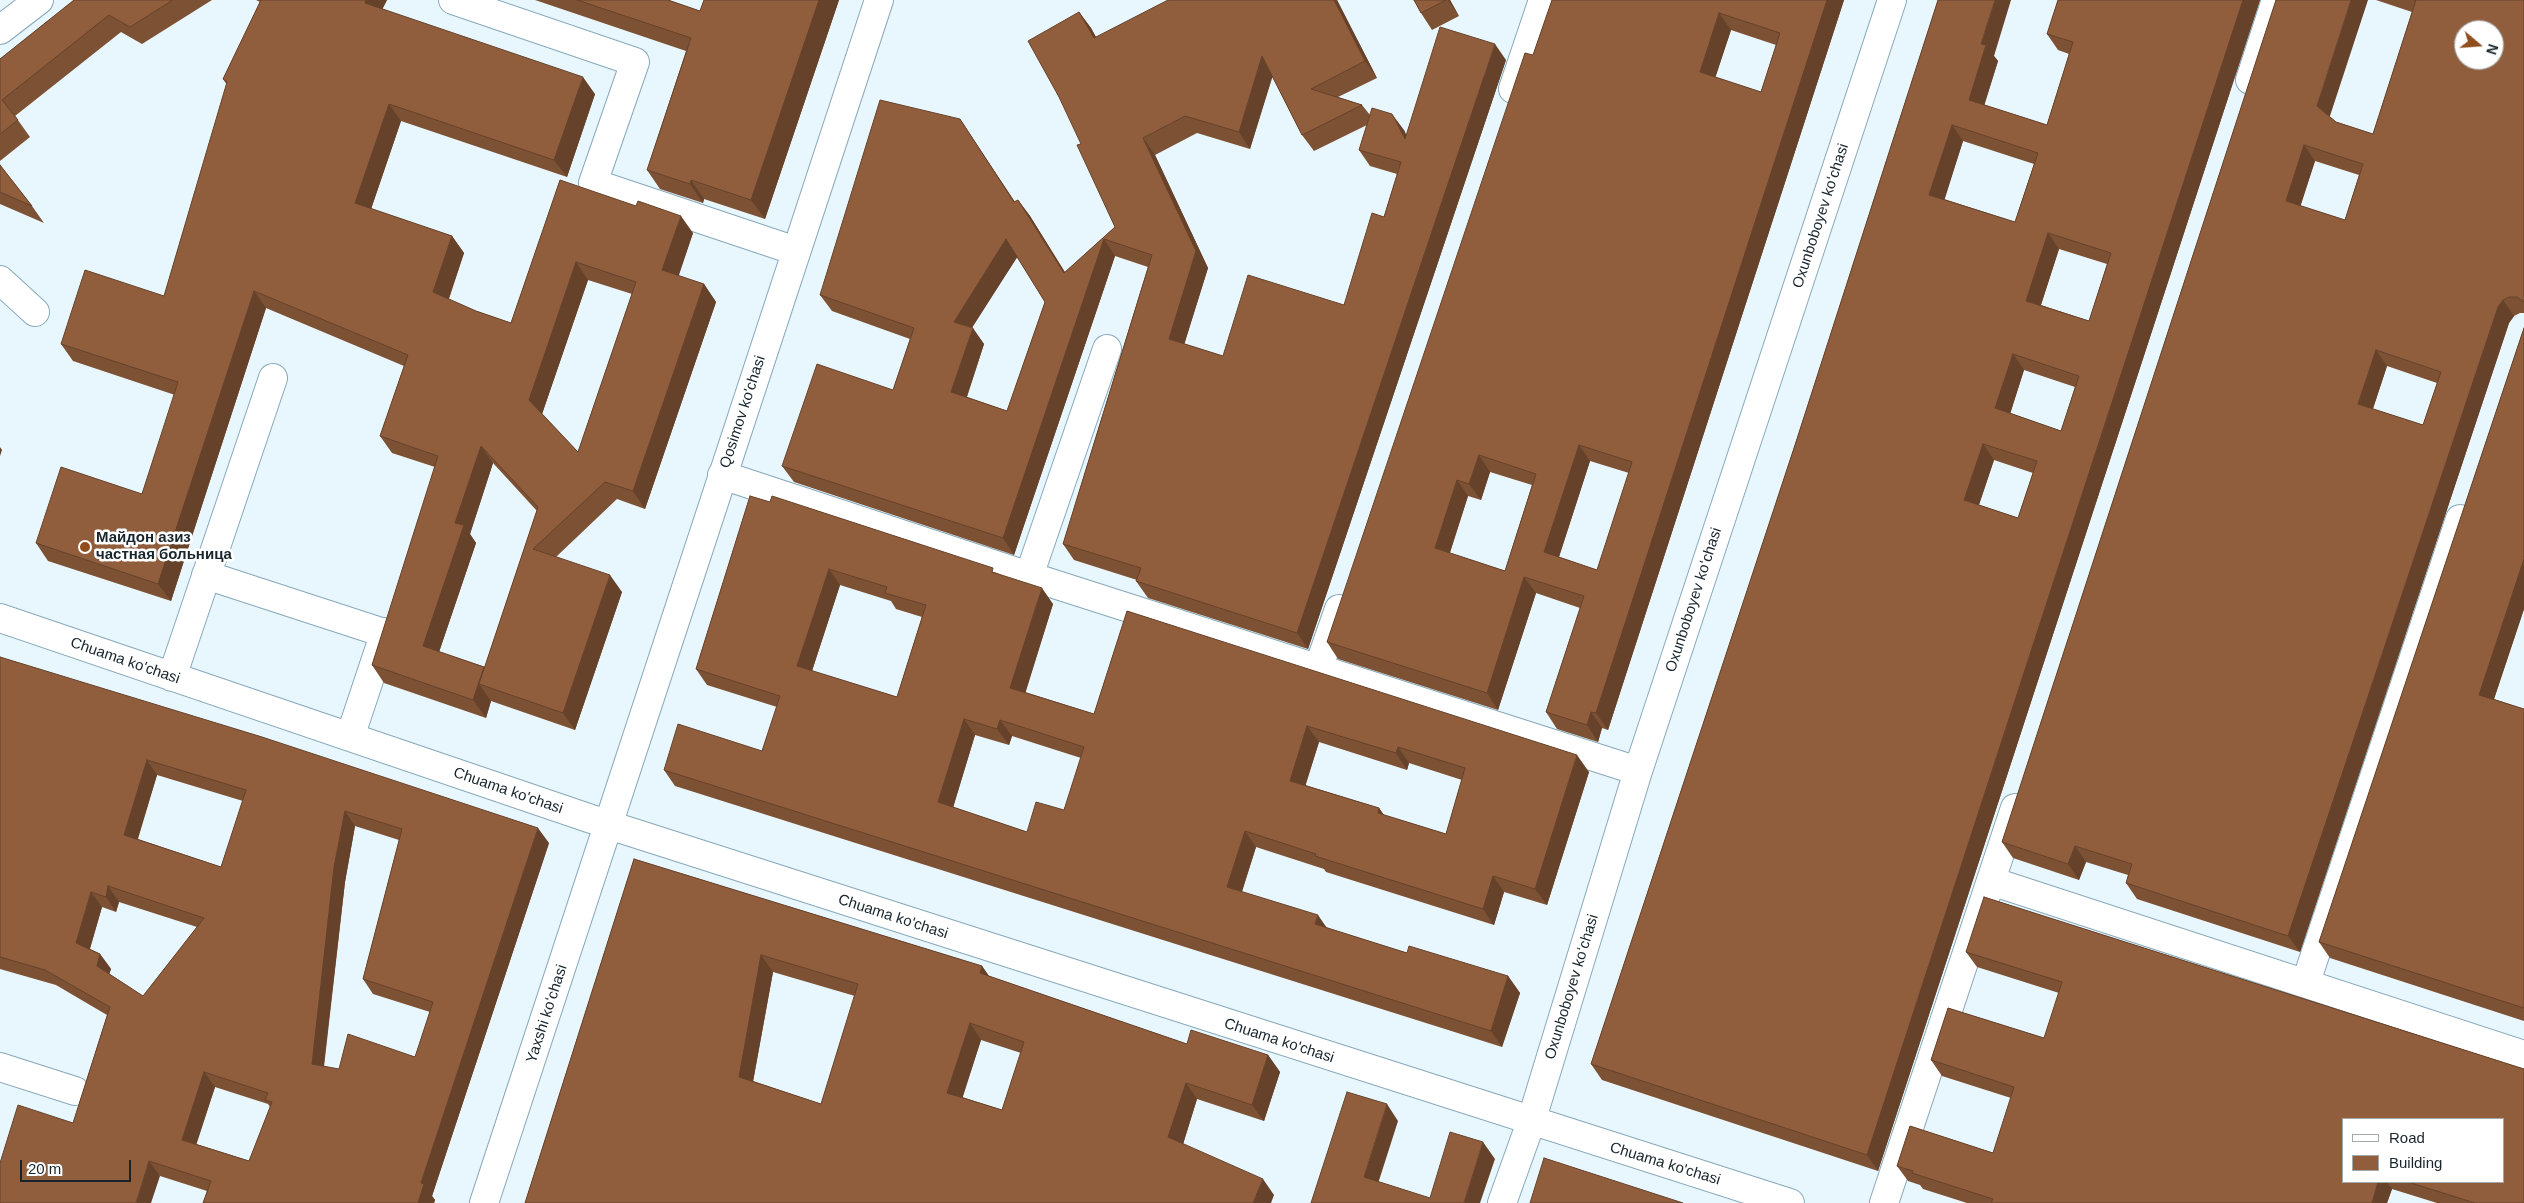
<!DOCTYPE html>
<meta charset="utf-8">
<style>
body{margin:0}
#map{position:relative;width:2524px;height:1203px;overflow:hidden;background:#e8f6fe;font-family:Arial,sans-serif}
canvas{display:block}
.legend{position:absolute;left:2342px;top:1118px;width:162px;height:65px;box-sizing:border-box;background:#fff;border:1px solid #a3a8ab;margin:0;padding:6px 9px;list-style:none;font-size:15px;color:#18252c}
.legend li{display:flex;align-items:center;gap:10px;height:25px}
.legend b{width:25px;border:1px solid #a3a8ab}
.north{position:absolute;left:2454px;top:20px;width:50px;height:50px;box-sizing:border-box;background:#fff;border:1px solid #a3a8ab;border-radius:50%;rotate:108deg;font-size:14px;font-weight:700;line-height:20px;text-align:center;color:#18252c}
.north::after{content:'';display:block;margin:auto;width:18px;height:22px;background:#904d1d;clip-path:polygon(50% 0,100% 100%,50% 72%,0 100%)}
.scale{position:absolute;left:20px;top:1160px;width:111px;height:22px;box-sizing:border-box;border:2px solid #18252c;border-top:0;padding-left:6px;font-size:15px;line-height:18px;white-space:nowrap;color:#18252c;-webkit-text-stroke:4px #fff;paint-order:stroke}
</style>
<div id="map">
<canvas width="2524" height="1203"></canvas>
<ul class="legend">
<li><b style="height:6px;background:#fff"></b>Road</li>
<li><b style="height:14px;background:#915e3d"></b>Building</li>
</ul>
<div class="north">N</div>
<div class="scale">20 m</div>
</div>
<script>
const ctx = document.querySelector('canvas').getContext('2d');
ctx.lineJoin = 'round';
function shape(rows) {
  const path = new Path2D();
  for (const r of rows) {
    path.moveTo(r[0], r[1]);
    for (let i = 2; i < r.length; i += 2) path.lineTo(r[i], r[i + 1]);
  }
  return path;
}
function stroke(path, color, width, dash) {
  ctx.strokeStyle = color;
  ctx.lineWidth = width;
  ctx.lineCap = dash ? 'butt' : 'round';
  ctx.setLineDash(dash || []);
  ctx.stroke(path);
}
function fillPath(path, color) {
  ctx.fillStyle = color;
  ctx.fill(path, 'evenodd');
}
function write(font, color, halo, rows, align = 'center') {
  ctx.font = font + ' Arial,sans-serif';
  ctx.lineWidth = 5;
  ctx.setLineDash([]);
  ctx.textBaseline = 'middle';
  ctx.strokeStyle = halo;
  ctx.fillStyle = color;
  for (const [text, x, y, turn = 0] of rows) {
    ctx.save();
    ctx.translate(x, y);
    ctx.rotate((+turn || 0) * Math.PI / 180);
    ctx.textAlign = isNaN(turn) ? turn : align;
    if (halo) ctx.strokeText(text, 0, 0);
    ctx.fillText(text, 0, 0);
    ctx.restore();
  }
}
const minor = shape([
 [453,0,635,62,593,183,796,251],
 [0,30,39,0],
 [2250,80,2276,0],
 [1513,89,1543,0],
 [0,280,35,312],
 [722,475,1029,576,1638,771],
 [206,575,384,633],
 [1029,576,1107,349],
 [0,618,609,825,1790,1203],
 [1318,669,1339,609],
 [172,677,273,378],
 [350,737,385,632],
 [1991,881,2524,1055],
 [2306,982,2460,519],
 [0,1067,75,1091],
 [484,1203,879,0],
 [1502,1203,1531,1122,1638,771,1892,0],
 [1884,1203,2015,808]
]);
const wall = shape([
 [74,0,212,0,142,44,121,32,15,116,30,137,0,161,0,59],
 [256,0,387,0,382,9,595,94,567,177,401,121,371,209,452,236,464,253,449,299,476,311,511,323,560,180,693,233,678,276,704,284,716,302,645,509,617,499,556,557,622,592,575,730,491,701,486,718,384,683,372,665,435,467,392,453,380,436,404,366,266,308,171,601,48,561,36,543,142,494,175,395,73,361,61,344,164,296,227,85,223,79,260,2],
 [588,280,632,294,578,452,542,414],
 [493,463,537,511,485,667,439,652,476,543,470,534],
 [535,0,668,0,700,11,704,0,839,0,765,219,704,199,703,203,660,189,647,170,686,51],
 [1337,0,1377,78,1338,97,1362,105,1370,115,1404,130,1406,135,1506,60,1308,649,1148,598,1136,581,1137,580,1074,560,1063,544,1148,267,1115,256,1014,555,794,482,782,466,893,390,910,339,832,311,820,295,960,119,1015,202,1018,200,1030,216,1065,272,1115,227,1081,144,1079,12,1091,28,1096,37],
 [1272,76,1302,135,1314,151,1367,125,1359,150,1370,166,1397,174,1384,217,1344,305,1223,356,1184,344,1208,268,1155,155,1197,133,1250,149],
 [1017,257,1045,302,1007,411,967,397,984,344,972,328],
 [1414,0,1450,0,1459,16,1432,30,1421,13],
 [1552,0,1844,0,1608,730,1602,728,1598,742,1557,729,1546,712,1580,608,1536,593,1498,710,1338,659,1327,642,1533,55],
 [1731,30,1776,45,1761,92,1715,77],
 [1590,461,1629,473,1597,570,1559,557],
 [1490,472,1532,485,1505,571,1450,553,1468,496,1481,500],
 [1938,0,1994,56,1998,61,1984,105,2047,125,2069,54,2058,50,2047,34,2058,0,2260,0,1878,1171,1602,1080,1591,1064,1795,445],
 [1963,141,2034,164,2015,222,1944,199],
 [2059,249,2107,264,2089,321,2041,305],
 [2024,370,2075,387,2061,431,2010,413],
 [1994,460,2033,473,2018,518,1979,505],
 [2276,0,2330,117,2336,122,2373,134,2412,12,2376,0,2524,0,2524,313,2520,313,2514,316,2509,323,2300,952,2137,899,2126,883,2128,875,2086,862,2079,880,2013,858,2002,842],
 [2315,161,2359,175,2345,220,2300,206],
 [2387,366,2437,383,2423,425,2373,409],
 [0,165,32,206,44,223,0,204],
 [2524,328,2524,609,2494,699,2524,709,2524,1021,2330,958,2319,942],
 [750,496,997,573,1053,604,1025,692,1094,714,1127,611,1589,772,1547,905,1504,892,1494,925,1326,872,1324,869,1256,847,1242,892,1327,928,1407,953,1508,976,1520,993,1502,1047,675,786,664,770,762,751,777,707,707,685,696,669],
 [840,585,891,601,896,609,922,617,897,697,812,671],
 [975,735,1009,745,1012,736,1081,758,1064,810,1027,832,953,807],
 [1319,742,1407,770,1409,763,1462,780,1446,834,1384,815,1379,808,1305,785],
 [0,657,549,843,432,1196,435,1200,434,1203,203,1203,207,1191,160,1176,73,1123,107,1015,56,985,0,969],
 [157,775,243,801,221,867,138,839],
 [355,826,399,840,363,979,373,994,430,1012,415,1057,339,1069,324,1067,345,882],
 [119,902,197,927,143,996,109,974,111,969,100,954,90,949,102,907,116,912],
 [215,1087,268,1104,270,1107,249,1161,196,1144],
 [634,859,982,966,989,976,1187,1044,1268,1055,1280,1072,1264,1121,1197,1099,1183,1144,1274,1195,525,1203],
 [773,972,855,996,821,1104,753,1081],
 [981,1040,1021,1053,1002,1110,962,1097],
 [1984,897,2524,1069,2524,1203,2437,1203,2392,1189,2387,1203,1967,1203,1923,1189,1920,1185,1908,1181,1897,1166,1910,1126,1993,1153,2011,1098,1942,1076,1931,1060,1948,1008,2044,1038,2059,993,1977,967,1966,952],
 [2343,1119,2503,1119,2503,1182,2343,1182]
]);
const shadedWall = shape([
 [366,0,387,0,377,20,365,3],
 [819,0,839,0,765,219,751,200],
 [1334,0,1337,0,1377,78,1365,61],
 [1448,0,1450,0,1459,16],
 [1827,0,1844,0,1608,730,1596,713],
 [1995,0,2011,0,1994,56,1998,61,1981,116,1969,100,1981,44],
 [2243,0,2260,0,1878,1171,1867,1155],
 [2351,0,2368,0,2328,122,2317,106],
 [1079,12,1091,28,1105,54,1094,38],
 [1719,13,1731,30,1712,88,1700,72],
 [1495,44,1506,60,1308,649,1297,633],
 [1262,56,1274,72,1250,149,1239,132],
 [583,77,595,94,567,177,554,160],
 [389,104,401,121,367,221,355,203],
 [1392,114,1404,130,1416,155,1405,139],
 [960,119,971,136,1026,219,1014,202],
 [1952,125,1963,141,1941,211,1929,195],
 [1143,138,1155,155,1208,268,1181,355,1169,339],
 [2304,145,2315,161,2297,217,2286,201],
 [691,180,704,199,703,203,690,184],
 [1018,200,1030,216,1075,289,1064,273],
 [681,216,693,233,675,287,662,270],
 [2048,233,2059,249,2037,317,2026,301],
 [452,236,464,253,445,309,433,292],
 [1006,239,1018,256,965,338,954,322],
 [1104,239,1115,256,1014,555,1003,538],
 [576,262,588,280,541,417,529,400],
 [704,284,716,302,645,509,633,491],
 [254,291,266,308,171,601,158,584],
 [2503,300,2514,316,2509,323,2300,952,2288,936,2498,307],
 [973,328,984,344,963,408,951,392],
 [2376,350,2387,366,2369,420,2358,404],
 [2013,354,2024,370,2007,424,1995,408],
 [1983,444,1994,460,1975,516,1964,500],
 [1579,445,1590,461,1555,569,1544,552],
 [481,446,493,463,470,534,476,543,435,664,423,646,455,523],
 [0,447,2,450,0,456],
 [1479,455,1490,472,1481,500,1469,484],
 [1457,480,1468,496,1446,564,1435,548],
 [2524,559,2524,609,2490,711,2479,695],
 [829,569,840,585,808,683,797,666],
 [610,575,622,592,575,730,563,713],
 [1524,577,1536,593,1498,710,1487,693],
 [1042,588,1053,604,1022,704,1010,688],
 [484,667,479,684,491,701,486,718,473,700],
 [1591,712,1602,728,1598,742,1587,725],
 [964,719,975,735,950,818,938,802],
 [1000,720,1012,736,1009,745,997,729],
 [1307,726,1319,742,1302,797,1290,781],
 [1398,747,1409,763,1407,770,1396,753],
 [1577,755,1589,772,1547,905,1535,889],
 [147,760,157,775,134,850,124,835],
 [1379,808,1390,824,1378,813],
 [345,811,355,826,345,882,322,1080,312,1064,334,867],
 [538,828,549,843,432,1196,435,1200,434,1203,418,1203,421,1183],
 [1245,831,1256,847,1238,903,1227,887],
 [2075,846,2086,862,2079,880,2068,864],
 [1493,876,1504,892,1494,925,1483,909],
 [108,886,119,902,116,912,106,897],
 [91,892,102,907,87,958,76,943],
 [1318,915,1329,931,1315,924],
 [100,954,111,969,107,981,97,966],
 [761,955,773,972,751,1093,739,1077],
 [982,966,993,982,980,973],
 [1508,976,1520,993,1502,1047,1491,1031],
 [970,1023,981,1040,959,1109,947,1093],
 [1268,1055,1280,1072,1264,1121,1252,1105],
 [204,1072,215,1087,193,1155,182,1140],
 [1186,1083,1197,1099,1180,1154,1168,1137],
 [1387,1104,1398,1121,1375,1193,1364,1177],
 [1483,1142,1495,1159,1480,1203,1464,1203],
 [149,1161,160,1176,151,1203,136,1203],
 [1263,1179,1274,1195,1271,1203,1253,1203],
 [2378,1182,2387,1182,2392,1189,2387,1203,2372,1203]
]);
const building = shape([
 [74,0,173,0,130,27,109,15,2,100,18,120,0,134,0,59,74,0],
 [261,0,366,0,365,3,583,77,554,160,389,104,355,203,452,236,433,292,476,311,511,323,560,180,636,206,638,201,681,216,662,270,704,284,633,491,605,482,533,549,610,575,563,713,479,684,538,507,481,446,455,523,464,525,423,646,484,667,473,700,372,665,438,456,380,436,408,355,254,291,158,584,36,543,61,467,142,494,178,382,61,344,85,270,164,296,227,82,223,79,261,0],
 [576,262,636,282,578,452,529,400,576,262],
 [577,0,668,0,700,11,704,0,819,0,751,200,691,180,690,184,647,170,691,38,577,0],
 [1168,0,1334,0,1365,61,1311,89,1362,105,1302,135,1262,56,1239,132,1185,116,1143,138,1196,251,1169,339,1223,356,1248,275,1344,305,1372,213,1384,217,1401,162,1359,150,1372,108,1392,114,1405,139,1440,27,1495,44,1297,633,1136,581,1141,568,1063,544,1152,255,1104,239,1003,538,782,466,817,364,893,390,914,328,820,295,880,100,960,119,1014,202,1018,200,1064,273,1115,227,1077,145,1081,144,1059,97,1028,41,1079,12,1094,38,1168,0],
 [1006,239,1045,302,1007,411,951,392,973,328,954,322,1006,239],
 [1414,0,1446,0,1421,13,1414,0],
 [1552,0,1827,0,1596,713,1591,712,1587,725,1546,712,1584,596,1524,577,1487,693,1327,642,1525,53,1533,55,1552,0],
 [1719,13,1780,33,1761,92,1700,72,1719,13],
 [1579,445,1632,462,1597,570,1544,552,1579,445],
 [1479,455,1536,474,1505,571,1435,548,1457,480,1469,484,1479,455],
 [1938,0,1995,0,1981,44,1986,45,1969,100,2047,125,2073,42,2047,34,2058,0,2243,0,1867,1155,1591,1064,1795,445,1938,0],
 [1952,125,2038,153,2015,222,1929,195,1952,125],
 [2048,233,2111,253,2089,321,2026,301,2048,233],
 [2013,354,2079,376,2061,431,1995,408,2013,354],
 [1983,444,2037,461,2018,518,1964,500,1983,444],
 [2276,0,2351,0,2317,106,2336,122,2373,134,2416,0,2414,0,2524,0,2524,302,2517,297,2509,297,2503,300,2498,307,2288,936,2126,883,2132,864,2075,846,2068,864,2002,842,2276,0],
 [2464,30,2494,30,2494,60,2464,60,2464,30],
 [2304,145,2363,164,2345,220,2286,201,2304,145],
 [2376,350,2441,372,2423,425,2358,404,2376,350],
 [0,165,32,206,0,192,0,165],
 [2524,328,2524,559,2479,695,2524,709,2524,1008,2319,942,2524,328],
 [750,496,770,502,772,496,993,568,992,572,1042,588,1010,688,1094,714,1127,611,1577,755,1535,889,1493,876,1483,909,1315,856,1316,854,1245,831,1227,887,1318,915,1315,924,1407,953,1409,946,1508,976,1491,1031,664,770,678,724,762,751,780,696,696,669,750,496],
 [829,569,887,587,885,593,926,605,897,697,797,666,829,569],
 [964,719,997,729,1000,720,1084,747,1064,810,1036,802,1027,832,938,802,964,719],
 [1307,726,1396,753,1398,747,1465,768,1446,834,1378,813,1379,808,1290,781,1307,726],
 [0,657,262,737,538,828,421,1183,424,1184,418,1203,203,1203,211,1181,149,1161,136,1203,0,1203,0,1163,18,1105,73,1123,110,1007,45,970,0,957,0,657],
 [147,760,246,790,221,867,124,835,147,760],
 [345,811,402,829,363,979,433,1002,415,1057,348,1034,339,1069,312,1064,334,867,345,811],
 [108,886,204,918,143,996,97,966,100,954,76,943,91,892,106,897,108,886],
 [204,1072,268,1093,265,1100,272,1102,249,1161,182,1140,204,1072],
 [634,859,982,966,980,973,1187,1044,1191,1030,1268,1055,1252,1105,1186,1083,1168,1137,1263,1179,1253,1203,525,1203,634,859],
 [761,955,858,984,821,1104,739,1077,761,955],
 [970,1023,1024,1042,1002,1110,947,1093,970,1023],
 [1984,897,2524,1069,2524,1203,2475,1203,2408,1182,2503,1182,2503,1119,2343,1119,2343,1182,2378,1182,2372,1203,1991,1203,1993,1199,1912,1173,1913,1171,1897,1166,1910,1126,1993,1153,2014,1087,1931,1060,1948,1008,2044,1038,2062,982,1966,952,1984,897],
 [1347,1092,1387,1104,1364,1177,1430,1198,1450,1132,1483,1142,1464,1203,1311,1203,1347,1092],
 [1544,1158,1683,1203,1530,1203,1544,1158]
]);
const markers = [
 [85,547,6,"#904d1d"]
];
const streetNames = [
 ["Oxunboboyev koʻchasi",1821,216,-72],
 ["Qosimov ko'chasi",743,412,-72],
 ["Oxunboboyev koʻchasi",1694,600,-72],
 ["Chuama ko'chasi",125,661,19],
 ["Chuama ko'chasi",508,791,19],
 ["Chuama ko'chasi",893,917,18],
 ["Oxunboboyev koʻchasi",1572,987,-73],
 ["Yaxshi koʻchasi",547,1014,-72],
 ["Chuama ko'chasi",1279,1041,18],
 ["Chuama ko'chasi",1665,1164,17]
];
const poiNames = [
 ["Майдон азиз",96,538],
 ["частная больница",96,555]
];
stroke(minor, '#87a9ba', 30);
stroke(minor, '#fff', 28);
fillPath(wall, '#7d5134');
fillPath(shadedWall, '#66422b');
fillPath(building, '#915e3d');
stroke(building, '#66422b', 1);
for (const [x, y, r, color] of markers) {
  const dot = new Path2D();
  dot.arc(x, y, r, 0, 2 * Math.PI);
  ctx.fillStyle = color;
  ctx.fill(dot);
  stroke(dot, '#fff', 2);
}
write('15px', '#18252c', '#fff', streetNames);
write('bold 15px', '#18252c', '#fff', poiNames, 'left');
</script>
